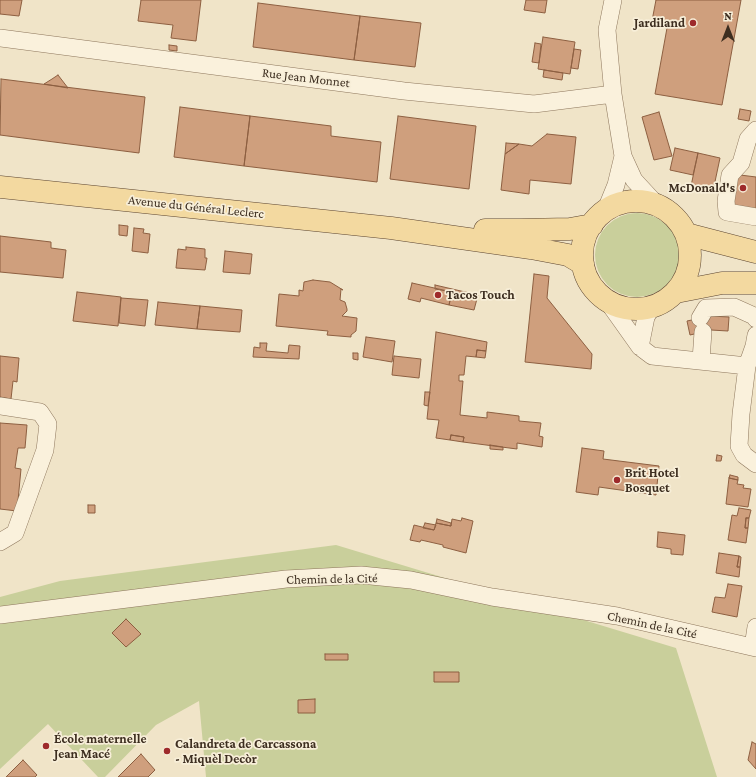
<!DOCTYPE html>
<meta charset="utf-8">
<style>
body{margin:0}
#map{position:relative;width:756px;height:777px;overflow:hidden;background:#f0e4c8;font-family:"Crimson Pro",serif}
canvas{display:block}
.north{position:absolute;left:708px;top:8px;width:40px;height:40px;-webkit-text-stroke:3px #f7eed8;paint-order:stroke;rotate:0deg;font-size:11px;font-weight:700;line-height:16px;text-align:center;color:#3d2e20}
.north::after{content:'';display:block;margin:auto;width:14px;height:18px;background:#3d2e20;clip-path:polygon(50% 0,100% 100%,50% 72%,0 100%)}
</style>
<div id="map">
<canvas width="756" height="777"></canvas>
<div class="north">N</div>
</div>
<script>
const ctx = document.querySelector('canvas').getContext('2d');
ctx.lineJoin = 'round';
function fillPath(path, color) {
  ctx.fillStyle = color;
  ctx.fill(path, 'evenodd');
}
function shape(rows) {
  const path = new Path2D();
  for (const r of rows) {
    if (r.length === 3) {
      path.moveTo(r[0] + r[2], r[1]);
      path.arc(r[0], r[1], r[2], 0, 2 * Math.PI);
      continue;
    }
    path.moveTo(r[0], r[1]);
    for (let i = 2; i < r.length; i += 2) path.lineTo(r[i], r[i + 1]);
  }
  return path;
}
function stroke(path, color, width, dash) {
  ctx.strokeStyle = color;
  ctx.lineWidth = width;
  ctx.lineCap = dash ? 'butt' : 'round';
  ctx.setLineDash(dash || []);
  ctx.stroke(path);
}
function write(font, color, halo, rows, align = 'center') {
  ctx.font = font + ' "Crimson Pro",serif';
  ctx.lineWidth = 3.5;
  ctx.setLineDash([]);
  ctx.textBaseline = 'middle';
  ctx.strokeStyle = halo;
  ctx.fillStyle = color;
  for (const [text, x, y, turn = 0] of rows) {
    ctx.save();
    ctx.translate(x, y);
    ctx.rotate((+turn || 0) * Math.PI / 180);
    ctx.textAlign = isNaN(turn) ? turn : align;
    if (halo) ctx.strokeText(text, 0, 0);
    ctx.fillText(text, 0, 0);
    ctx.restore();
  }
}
const green = shape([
 [637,255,42],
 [336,545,676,648,717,777,206,777,199,701,156,725,105,777,98,777,48,724,0,769,0,597,60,581]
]);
const building = shape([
 [0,0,22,0,19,16,0,14,0,0],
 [141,0,201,0,196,41,171,38,173,25,138,21,141,0],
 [526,0,547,0,545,13,524,10,526,0],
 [656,0,741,0,722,105,655,94,667,28,651,26,656,0],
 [258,3,360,16,354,60,253,47,258,3],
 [360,16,421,23,415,67,354,60,360,16],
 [543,37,575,42,570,74,538,69,543,37],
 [535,43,541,44,539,63,532,62,535,43],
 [169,45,177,46,177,51,169,50,169,45],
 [574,49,581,50,578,69,571,68,574,49],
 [544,70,563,73,562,80,543,77,544,70],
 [58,75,68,88,44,84,52,79,58,75],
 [1,79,145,97,139,153,0,135,1,79],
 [180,107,250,116,244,166,174,157,180,107],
 [740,109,751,111,749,121,738,119,740,109],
 [659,112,672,156,654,160,642,117,659,112],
 [250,116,331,126,331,136,381,142,377,182,244,166,250,116],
 [398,116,476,126,469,189,390,179,398,116],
 [547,134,576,137,571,184,530,180,529,194,501,190,505,154,519,144,532,146,547,134],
 [506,143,519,144,505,154,506,143],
 [675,148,698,153,693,175,670,170,675,148],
 [698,153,720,158,713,191,691,186,698,153],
 [732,174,756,177,756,213,730,209,732,174],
 [119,225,128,226,127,236,119,235,119,225],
 [134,228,144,229,143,233,150,234,148,253,132,251,134,228],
 [0,236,51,242,51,248,66,250,63,278,0,272,0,236],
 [186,247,205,249,205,258,207,258,205,270,176,268,178,249,186,250,186,247],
 [225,251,252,254,250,274,223,272,225,251],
 [534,274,549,276,547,298,592,354,591,369,525,362,534,274],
 [313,280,330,282,343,290,341,289,340,300,345,302,347,309,347,311,342,316,357,318,356,331,351,335,351,337,327,335,328,331,276,326,279,294,299,296,299,290,303,291,304,282,313,280],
 [412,283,452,292,449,305,421,298,420,302,408,299,412,283],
 [435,285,478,295,474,310,449,305,452,292,435,289,435,285],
 [77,292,121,297,118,326,73,321,77,292],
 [121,298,148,300,145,326,119,323,121,298],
 [158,302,200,306,197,329,155,325,158,302],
 [200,306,242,310,240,332,197,329,200,306],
 [710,316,729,317,728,331,711,330,690,335,687,321,710,316],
 [436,332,487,342,486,351,477,350,476,357,466,356,464,375,459,375,459,381,463,381,460,415,487,418,487,412,519,416,519,421,541,423,539,436,543,437,542,447,517,443,517,449,463,442,464,437,451,435,450,440,436,438,439,420,427,419,436,332],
 [366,337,395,341,392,362,363,357,366,337],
 [260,343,267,343,266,351,288,353,289,345,300,346,299,359,253,357,254,347,260,348,260,343],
 [477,350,486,351,485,358,476,357,477,350],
 [353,353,358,353,358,360,353,359,353,353],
 [0,356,19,358,17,382,13,381,11,399,0,397,0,356],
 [394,356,421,359,419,378,392,375,394,356],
 [425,392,430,392,428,406,424,405,425,392],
 [0,423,27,425,25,448,18,448,15,468,21,469,17,511,0,509,0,423],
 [451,435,464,437,463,442,450,440,451,435],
 [490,445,503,447,503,450,490,449,490,445],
 [582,448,604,451,603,459,659,466,656,495,599,487,598,495,576,492,582,448],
 [717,455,722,456,721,461,716,461,717,455],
 [730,475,738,477,738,480,729,478,730,475],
 [729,478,738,480,737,484,744,485,743,488,751,489,748,507,726,504,729,478],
 [88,505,95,505,95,513,88,513,88,505],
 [739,508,751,510,749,518,746,518,745,528,748,528,746,543,728,540,732,515,737,516,739,508],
 [462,518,473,521,466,553,443,547,443,545,421,540,420,542,410,540,414,525,434,530,436,523,451,526,452,519,461,521,462,518],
 [746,518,749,518,748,528,745,528,746,518],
 [437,519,451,523,451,526,436,523,437,519],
 [425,523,436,525,434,530,423,528,425,523],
 [658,532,685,535,683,555,671,554,671,549,657,547,658,532],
 [719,553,739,556,737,567,740,567,739,577,716,573,719,553],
 [739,556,741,557,740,567,737,567,739,556],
 [728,584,742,586,737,617,712,612,715,597,725,598,728,584],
 [126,619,141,634,126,647,112,633,126,619],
 [325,654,348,654,348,660,325,660,325,654],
 [434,672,459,672,459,682,434,682,434,672],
 [315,699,315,713,298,713,298,700,315,699],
 [752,742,756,744,756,769,748,760,752,742],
 [141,754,155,770,148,777,118,777,141,754],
 [23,760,37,775,35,777,6,777,23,760]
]);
const minor = shape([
 [613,0,607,30,613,94,623,156,634,180,658,206],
 [0,38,404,91,534,104,613,94],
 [756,130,748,139,741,163,730,175,726,201,727,212,756,217],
 [605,212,616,185,623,156],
 [608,302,640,347,652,356,747,366,741,414,739,446,744,455,756,464],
 [700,318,706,308,734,307,754,316,756,319],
 [640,347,646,317,652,307],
 [701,360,703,332],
 [747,366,754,346,756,335],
 [0,406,40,412,48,424,45,450,15,533,0,542],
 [0,615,286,579,361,575,411,580,492,597,617,616,756,648],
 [753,647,756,627]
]);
const major = shape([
 [0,187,391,228,531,248,568,255,583,264],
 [636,255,54],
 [485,230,520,230,570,229,592,225],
 [686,234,756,252],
 [676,292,722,283,756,283]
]);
const markers = [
 [693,23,4,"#9e2a2b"],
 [743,188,4,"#9e2a2b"],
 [438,295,4,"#9e2a2b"],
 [617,480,4,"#9e2a2b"],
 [46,746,4,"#9e2a2b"],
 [167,751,4,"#9e2a2b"]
];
const poiNames = [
 ["Jardiland",685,23,"right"],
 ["McDonald's",735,188,"right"],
 ["Tacos Touch",446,295],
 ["Brit Hotel",625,473],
 ["Bosquet",625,488],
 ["École maternelle",54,739],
 ["Jean Macé",54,754],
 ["Calandreta de Carcassona",175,744],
 ["- Miquèl Decòr",175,759]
];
const streetNames = [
 ["Rue Jean Monnet",306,78,7],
 ["Avenue du Général Leclerc",196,207,6],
 ["Chemin de la Cité",332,579,-1],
 ["Chemin de la Cité",652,625,12]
];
fillPath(green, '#c9cf9b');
fillPath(building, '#cf9f7d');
stroke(building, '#8d5f41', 1);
stroke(minor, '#8d765c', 18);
stroke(major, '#5b4430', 23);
stroke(minor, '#faf1dc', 17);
stroke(major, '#f3d9a0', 22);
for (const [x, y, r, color] of markers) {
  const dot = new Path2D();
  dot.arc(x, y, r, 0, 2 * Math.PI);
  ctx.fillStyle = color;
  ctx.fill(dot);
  stroke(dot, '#f7eed8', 1.5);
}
write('bold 13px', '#3d2e20', '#f7eed8', poiNames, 'left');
write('13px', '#3d2e20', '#f7eed8', streetNames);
</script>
